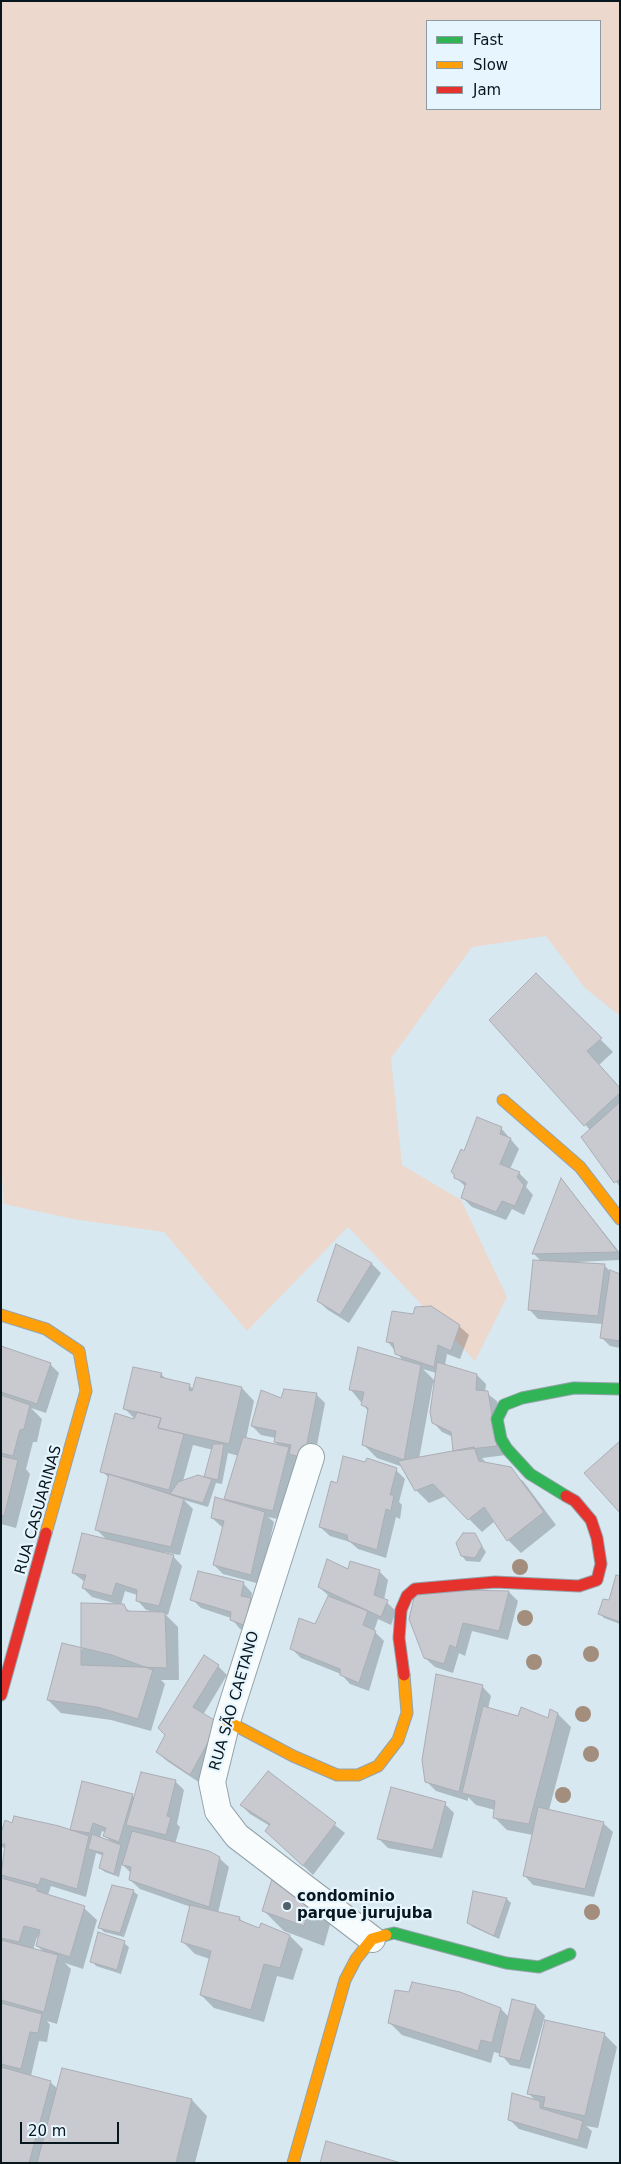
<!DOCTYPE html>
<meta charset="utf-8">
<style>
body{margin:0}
#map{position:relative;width:621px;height:2164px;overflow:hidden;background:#d7e8f1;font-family:"DejaVu Sans",sans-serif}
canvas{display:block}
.frame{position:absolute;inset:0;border:2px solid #08161e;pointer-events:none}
.legend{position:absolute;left:426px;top:20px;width:175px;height:90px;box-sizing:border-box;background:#e6f5fe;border:1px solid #8d9ca4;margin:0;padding:6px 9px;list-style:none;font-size:15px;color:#08161e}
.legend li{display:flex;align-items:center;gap:10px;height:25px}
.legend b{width:25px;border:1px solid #8d9ca4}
.scale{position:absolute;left:20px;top:2122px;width:99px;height:22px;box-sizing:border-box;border:2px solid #08161e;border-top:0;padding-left:6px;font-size:15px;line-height:18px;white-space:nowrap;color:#08161e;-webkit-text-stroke:4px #e6f5fe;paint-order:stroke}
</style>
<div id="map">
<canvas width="621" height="2164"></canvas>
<div class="frame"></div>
<ul class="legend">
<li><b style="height:6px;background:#30b455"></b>Fast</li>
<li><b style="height:6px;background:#ff9f0a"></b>Slow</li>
<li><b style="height:6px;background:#e5322d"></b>Jam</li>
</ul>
<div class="scale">20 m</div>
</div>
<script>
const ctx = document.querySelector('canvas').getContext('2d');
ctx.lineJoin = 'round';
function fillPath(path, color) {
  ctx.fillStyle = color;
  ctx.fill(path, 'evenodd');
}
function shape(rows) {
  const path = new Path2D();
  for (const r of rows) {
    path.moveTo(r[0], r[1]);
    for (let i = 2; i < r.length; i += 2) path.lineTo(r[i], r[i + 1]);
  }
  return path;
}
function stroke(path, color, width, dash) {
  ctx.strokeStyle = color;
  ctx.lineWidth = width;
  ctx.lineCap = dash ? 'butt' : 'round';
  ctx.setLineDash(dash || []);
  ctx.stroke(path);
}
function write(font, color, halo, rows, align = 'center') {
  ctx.font = font + ' "DejaVu Sans",sans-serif';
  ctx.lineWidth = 4.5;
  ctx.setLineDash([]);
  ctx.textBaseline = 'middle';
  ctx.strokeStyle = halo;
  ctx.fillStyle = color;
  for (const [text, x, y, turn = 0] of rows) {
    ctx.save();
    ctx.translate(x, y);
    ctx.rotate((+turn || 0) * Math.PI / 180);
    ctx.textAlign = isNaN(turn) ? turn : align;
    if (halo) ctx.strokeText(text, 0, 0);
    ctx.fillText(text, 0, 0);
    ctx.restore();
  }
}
const green = shape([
 [1,1,620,1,620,1016,585,988,546,936,472,947,391,1058,402,1165,461,1200,507,1297,475,1361,348,1227,247,1331,164,1232,73,1219,4,1204,1,1162],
 [427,21,600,21,600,109,427,109]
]);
const shadow = shape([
 [536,975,613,1052,599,1065,620,1088,620,1187,582,1137,590,1130,490,1020],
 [501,1128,519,1149,510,1169,519,1173,528,1182,526,1187,533,1195,524,1215,512,1209,506,1220,472,1207,463,1198,466,1187,455,1177,465,1152],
 [562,1180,620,1253,620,1260,577,1262,577,1264,604,1265,611,1272,620,1275,620,1348,610,1346,601,1337,603,1324,538,1319,529,1309,542,1262,534,1254],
 [337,1246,372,1264,381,1273,349,1323,328,1310,318,1301],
 [459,1326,469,1335,460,1359,447,1354,445,1365,477,1375,486,1384,485,1392,497,1401,506,1455,482,1458,487,1464,523,1481,556,1525,521,1553,508,1540,495,1521,482,1532,446,1496,429,1503,416,1490,403,1467,377,1458,364,1445,369,1412,351,1390,404,1362,388,1342],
 [423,1369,436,1373,435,1381],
 [433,1383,435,1383,433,1422,442,1432,453,1437,456,1452,419,1459],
 [1,1347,50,1364,59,1373,46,1413,31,1408,42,1419,37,1442,33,1442,26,1469,30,1474,16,1528,1,1524],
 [161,1374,167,1380,190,1386,194,1390,242,1388,254,1401,246,1439,279,1446,275,1442,276,1438,261,1435,252,1426,281,1400,316,1394,325,1403,313,1466,282,1520,268,1517,274,1522,260,1584,223,1574,214,1565,223,1528,212,1518,225,1501,239,1456,228,1453,222,1484,216,1483,208,1507,184,1500,193,1509,180,1555,163,1552,163,1554,173,1556,182,1566,168,1615,165,1614,178,1627,179,1680,161,1680,165,1684,151,1731,111,1720,61,1713,48,1700,82,1649,117,1604,92,1597,83,1588,85,1582,73,1573,108,1541,96,1529,109,1478,102,1471,137,1421,125,1409],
 [193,1445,213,1450,205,1479,183,1481],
 [125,1591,137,1595,137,1600,146,1610,155,1612,131,1612,121,1605],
 [396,1470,405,1479,399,1502,402,1505,400,1519,396,1517,386,1558,358,1549,350,1542,330,1536,320,1527,338,1485],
 [474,1534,486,1552,480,1562,466,1561,462,1556],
 [348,1571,379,1571,388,1580,384,1600,396,1611,391,1625,378,1619,374,1631,384,1641,369,1691,350,1684,341,1674,301,1658,291,1648,316,1625,329,1596,319,1587],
 [620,1577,620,1624,604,1618,600,1614,610,1602],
 [243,1583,252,1593,251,1600,259,1608,262,1636,240,1629,231,1618,201,1608,192,1599],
 [509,1592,518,1601,508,1640,472,1631,465,1656,459,1653,453,1673,435,1667,425,1658,410,1619],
 [218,1666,227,1675,203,1715,218,1724,200,1783,167,1761,157,1752],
 [482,1686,491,1696,488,1709,519,1718,549,1720,558,1714,571,1727,549,1810,603,1823,613,1832,594,1897,533,1885,524,1875,533,1835,507,1830,494,1817,495,1810,476,1805,468,1797,468,1801,436,1791,426,1781],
 [268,1773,345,1833,313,1875,276,1840,270,1826,250,1814,241,1805],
 [175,1781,184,1790,177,1824,180,1827,175,1844,219,1858,229,1867,218,1913,239,1918,246,1924,260,1929,290,1936,303,1949,293,1980,277,1976,264,2022,214,2008,201,1995,210,1959,195,1954,182,1941,191,1907,140,1889,130,1880,131,1873,122,1864,119,1877,105,1872,100,1868,104,1856,96,1853,86,1897,51,1886,48,1895,84,1908,97,1920,83,1969,65,1963,71,1969,57,2024,47,2021,50,2025,47,2042,39,2041,31,2076,50,2082,58,2089,192,2100,207,2116,195,2163,1,2163,1,1879,5,1880,1,1876,5,1849,1,1846,1,1838,13,1824,71,1831,83,1782,132,1795,135,1798],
 [102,1831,106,1833,105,1836,112,1843,100,1838],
 [37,1937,39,1938,37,1946,44,1952,33,1950],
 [445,1804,454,1813,442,1858,388,1848,379,1839],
 [133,1891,138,1895,124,1937,104,1932,99,1927],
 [474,1893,507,1899,511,1903,499,1939,473,1927,468,1922],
 [311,1901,331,1921,324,1946,284,1931,264,1911],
 [124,1943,129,1947,121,1974,96,1966,92,1961],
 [536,2006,545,2016,530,2069,510,2065,501,2054,494,2052,491,2063,402,2035,389,2022,501,2009,509,2017],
 [604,2034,617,2047,598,2128,586,2126,592,2131,587,2149,519,2129,510,2120,536,2101,528,2093]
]);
const building = shape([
 [536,973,602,1038,587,1051,620,1088,620,1093,584,1126,489,1020,536,973],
 [620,1102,620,1179,614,1183,581,1137,620,1102],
 [477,1117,502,1127,500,1134,511,1138,500,1164,520,1172,517,1177,524,1185,515,1206,502,1201,496,1212,461,1198,466,1183,454,1178,454,1174,451,1172,461,1149,464,1151,477,1117],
 [561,1178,618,1252,532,1254,561,1178],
 [336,1244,372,1263,340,1315,317,1301,336,1244],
 [533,1260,605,1264,598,1316,528,1310,533,1260],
 [610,1270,620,1274,620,1341,600,1338,610,1270],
 [431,1306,460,1325,451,1351,438,1345,434,1367,395,1354,393,1343,386,1342,392,1311,413,1314,415,1307,431,1306],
 [1,1346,51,1363,37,1404,1,1392,1,1346],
 [358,1347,421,1365,404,1460,362,1445,368,1408,361,1405,364,1392,349,1390,358,1347],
 [437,1362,477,1374,476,1390,488,1391,497,1446,453,1451,451,1432,432,1423,430,1412,437,1362],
 [133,1367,162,1373,160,1377,190,1384,189,1390,192,1391,196,1377,242,1387,229,1444,158,1428,161,1418,123,1409,133,1367],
 [284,1389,317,1393,304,1458,289,1454,291,1445,274,1442,276,1431,251,1426,261,1390,281,1398,284,1389],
 [1,1395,30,1405,24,1429,20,1430,13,1456,1,1453,1,1395],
 [137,1412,161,1418,158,1428,184,1434,169,1490,100,1472,115,1413,134,1419,137,1412],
 [243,1437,289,1447,273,1511,224,1499,243,1437],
 [620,1441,620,1513,584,1473,620,1441],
 [213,1444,224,1444,218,1480,204,1477,213,1444],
 [474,1447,479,1461,511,1467,544,1512,507,1541,484,1507,468,1520,433,1484,415,1491,398,1461,474,1447],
 [1,1456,18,1460,4,1516,1,1515,1,1456],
 [343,1456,365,1462,367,1458,397,1468,390,1495,394,1495,391,1511,386,1509,377,1550,348,1541,347,1535,319,1527,331,1481,337,1483,343,1456],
 [109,1474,184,1499,171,1547,95,1530,109,1474],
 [198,1475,212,1479,203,1503,170,1494,178,1482,198,1475],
 [215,1497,265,1512,251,1575,213,1565,224,1521,211,1518,215,1497],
 [82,1533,174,1555,159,1606,136,1601,137,1590,116,1583,112,1596,82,1588,86,1575,72,1573,82,1533],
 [463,1533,475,1533,482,1546,475,1558,461,1556,456,1543,463,1533],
 [327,1559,348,1569,350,1561,380,1570,374,1595,388,1600,381,1617,318,1587,327,1559],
 [198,1571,244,1582,241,1596,251,1598,248,1610,258,1611,252,1628,230,1620,231,1612,190,1600,198,1571],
 [616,1575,620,1576,620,1622,598,1614,603,1599,609,1600,616,1575],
 [416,1589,509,1591,499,1631,463,1623,456,1648,450,1645,444,1664,424,1658,409,1619,416,1589],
 [328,1596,368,1611,363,1625,376,1631,359,1683,340,1675,340,1669,290,1649,299,1618,315,1624,328,1596],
 [81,1603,124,1604,127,1611,165,1612,167,1668,81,1665,81,1603],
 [62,1643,112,1655,153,1670,138,1719,97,1707,47,1700,62,1643],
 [204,1655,219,1665,193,1707,219,1723,190,1775,156,1752,165,1735,158,1728,204,1655],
 [436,1674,483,1685,459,1792,425,1782,422,1760,436,1674],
 [483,1706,518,1716,521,1707,548,1718,550,1709,558,1713,529,1824,493,1818,495,1801,462,1793,483,1706],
 [268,1771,336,1823,303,1866,265,1831,270,1824,240,1805,268,1771],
 [141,1772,176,1780,167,1816,171,1817,166,1835,126,1825,141,1772],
 [82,1781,133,1794,119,1842,103,1836,106,1828,93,1823,90,1833,70,1830,82,1781],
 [391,1787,446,1802,433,1850,377,1839,391,1787],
 [538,1807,604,1822,585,1889,523,1876,538,1807],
 [14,1816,59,1826,89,1836,77,1889,41,1878,39,1885,1,1875,5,1844,1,1844,1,1833,5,1820,12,1823,14,1816],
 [132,1831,209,1851,220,1857,209,1907,129,1880,131,1867,122,1865,132,1831],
 [92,1834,121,1845,114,1874,99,1868,103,1853,88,1849,92,1834],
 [1,1878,37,1888,37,1891,85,1906,70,1957,36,1946,40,1930,24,1926,19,1942,1,1938,1,1878],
 [272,1879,312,1900,304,1926,262,1911,272,1879],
 [112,1885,134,1890,120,1933,98,1928,112,1885],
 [473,1891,507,1898,494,1936,467,1923,473,1891],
 [190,1905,240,1917,239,1920,259,1928,261,1923,290,1935,280,1968,264,1964,251,2010,200,1995,211,1951,181,1942,190,1905],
 [98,1932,125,1941,117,1970,90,1962,98,1932],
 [1,1940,58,1955,44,2012,1,2000,1,1940],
 [412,1982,460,1992,501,2008,492,2043,481,2040,478,2051,388,2023,395,1990,409,1992,412,1982],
 [512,1999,536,2005,520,2061,499,2056,512,1999],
 [1,2003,42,2014,38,2033,30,2032,21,2069,1,2064,1,2003],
 [545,2020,605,2033,585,2116,543,2107,545,2097,527,2094,545,2020],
 [1,2067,51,2081,29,2163,1,2163,1,2067],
 [62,2068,192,2099,176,2163,37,2163,62,2068],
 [512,2093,540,2101,540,2108,583,2121,578,2140,508,2120,512,2093],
 [326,2141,353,2149,401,2163,320,2163,326,2141]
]);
const street = shape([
 [311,1457,227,1721,212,1782,218,1811,237,1836,372,1939]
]);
const fast = shape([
 [566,1496,530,1474,507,1449,501,1439,497,1419,504,1405,522,1398,574,1388,620,1389],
 [386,1935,394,1933,506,1963,539,1967,570,1954]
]);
const slow = shape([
 [503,1100,580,1167,620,1219],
 [1,1315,46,1329,79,1351,86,1391,46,1533],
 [227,1721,293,1756,337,1775,358,1775,378,1766,398,1740,407,1713,404,1675],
 [293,2163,345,1980,356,1959,372,1939,386,1935]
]);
const jam = shape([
 [404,1675,399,1638,401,1610,407,1596,415,1589,495,1582,579,1586,597,1580,601,1564,597,1538,591,1520,575,1501,566,1496],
 [1,1695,46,1533]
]);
const trees = [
 [520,1567],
 [525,1618],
 [591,1654],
 [534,1662],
 [583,1714],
 [591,1754],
 [563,1795],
 [592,1912]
];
const markers = [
 [287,1906,5,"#506068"]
];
const streetNames = [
 ["RUA CASUARINAS",39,1510,-74],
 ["RUA SÃO CAETANO",235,1701,-74]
];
const poiNames = [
 ["condominio",297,1897],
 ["parque jurujuba",297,1914]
];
fillPath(green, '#ecd8cd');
fillPath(shadow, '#0003');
fillPath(building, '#c9c9d0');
stroke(building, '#acadb4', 1);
stroke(street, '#94a3aa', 28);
stroke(fast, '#94a3aa', 13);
stroke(slow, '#94a3aa', 13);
stroke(jam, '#94a3aa', 13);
stroke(street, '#f9fcfd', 26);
stroke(fast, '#30b455', 11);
stroke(slow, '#ff9f0a', 11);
stroke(jam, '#e5322d', 11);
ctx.fillStyle = '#a38d7c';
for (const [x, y] of trees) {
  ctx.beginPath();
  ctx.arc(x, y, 8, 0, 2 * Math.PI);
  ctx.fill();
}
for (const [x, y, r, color] of markers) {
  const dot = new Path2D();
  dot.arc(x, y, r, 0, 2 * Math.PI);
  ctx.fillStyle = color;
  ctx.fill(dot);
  stroke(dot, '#e6f5fe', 2);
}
write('15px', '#08161e', '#e6f5fe', streetNames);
write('bold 15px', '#08161e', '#e6f5fe', poiNames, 'left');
</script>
